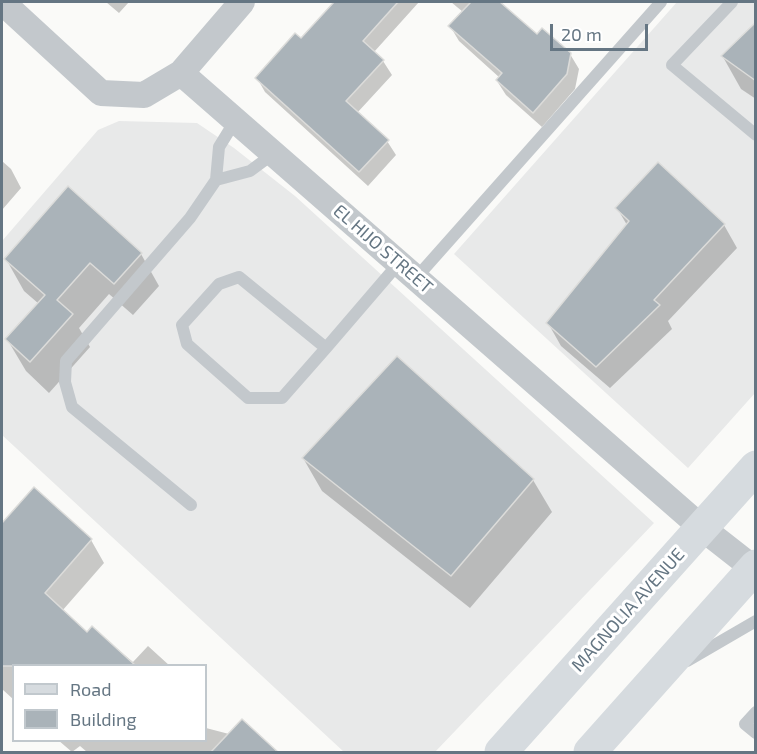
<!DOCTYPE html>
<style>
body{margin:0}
#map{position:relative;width:757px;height:754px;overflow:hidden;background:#fafaf8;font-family:"Exo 2",sans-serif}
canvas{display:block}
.frame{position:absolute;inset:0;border:3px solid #657683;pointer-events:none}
.legend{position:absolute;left:12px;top:664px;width:195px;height:78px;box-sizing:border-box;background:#fff;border:2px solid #c1c8cd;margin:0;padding:8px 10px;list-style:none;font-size:18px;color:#657683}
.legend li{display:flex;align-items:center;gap:12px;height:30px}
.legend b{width:30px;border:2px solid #c1c8cd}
.scale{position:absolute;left:550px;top:24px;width:98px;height:27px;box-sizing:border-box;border:3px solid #657683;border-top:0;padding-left:8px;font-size:18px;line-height:21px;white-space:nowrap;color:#657683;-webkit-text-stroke:4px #fff;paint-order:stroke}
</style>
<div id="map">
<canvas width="757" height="754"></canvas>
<div class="frame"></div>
<ul class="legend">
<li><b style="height:8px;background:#d6dbdf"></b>Road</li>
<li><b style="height:16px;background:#aab3b9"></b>Building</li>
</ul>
<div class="scale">20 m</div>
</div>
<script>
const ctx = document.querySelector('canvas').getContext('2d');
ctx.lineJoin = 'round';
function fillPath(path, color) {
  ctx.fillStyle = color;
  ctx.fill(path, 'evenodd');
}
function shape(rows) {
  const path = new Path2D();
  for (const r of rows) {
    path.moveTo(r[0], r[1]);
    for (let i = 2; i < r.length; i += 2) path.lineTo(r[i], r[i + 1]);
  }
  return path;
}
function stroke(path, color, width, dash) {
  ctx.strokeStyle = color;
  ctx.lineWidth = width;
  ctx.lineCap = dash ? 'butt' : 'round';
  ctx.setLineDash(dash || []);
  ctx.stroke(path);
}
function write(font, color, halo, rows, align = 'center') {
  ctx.font = font + ' "Exo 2",sans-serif';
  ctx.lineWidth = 6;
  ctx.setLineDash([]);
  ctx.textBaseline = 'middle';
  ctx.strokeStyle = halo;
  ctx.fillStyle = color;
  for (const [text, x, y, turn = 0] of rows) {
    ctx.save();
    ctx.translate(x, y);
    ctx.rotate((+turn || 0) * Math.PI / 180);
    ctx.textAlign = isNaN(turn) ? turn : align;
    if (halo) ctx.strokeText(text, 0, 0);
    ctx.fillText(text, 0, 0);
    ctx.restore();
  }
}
const built = shape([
 [677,2,755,2,755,393,688,468,454,254],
 [119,121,197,123,234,148,295,196,654,523,435,752,344,752,2,435,2,241,98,130]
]);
const shadow = shape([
 [106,2,129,2,119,13],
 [336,2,419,2,374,52,383,61,392,75,357,113,387,141,396,155,368,186,265,92,257,78,301,40],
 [451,2,498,2,537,36,570,54,579,69,575,89,542,127,506,95,497,81,500,78,459,41,450,26,463,12],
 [756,24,756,99,741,89,723,57],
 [2,161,11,169,21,188,2,210],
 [617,208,724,225,737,248,668,321,672,329,610,388,561,346,548,323,627,225],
 [141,254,159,286,133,315,109,294,79,328,90,347,49,393,26,371,7,339,39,304,24,291,6,259],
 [303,458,533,480,552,512,470,608,322,491],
 [22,518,91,540,104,563,62,611,87,634,92,628,133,662,148,646,170,666,14,666,14,700,2,689,2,539],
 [206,728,229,734,272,752,87,752,80,746,72,752,58,740,206,740]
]);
const building = shape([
 [334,2,398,2,363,41,384,60,346,101,389,140,359,172,255,78,295,33,301,38,334,2],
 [471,2,500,2,537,34,542,28,571,53,567,74,533,113,496,80,502,73,448,26,471,2],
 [756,22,756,81,721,56,756,22],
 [658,162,725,224,654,300,660,305,596,367,546,323,629,221,615,208,658,162],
 [68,186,142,253,114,284,90,263,57,300,73,314,30,362,5,339,45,295,4,259,68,186],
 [397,356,534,479,451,576,302,458,397,356],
 [34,487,92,539,45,593,87,632,92,626,136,666,2,666,2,523,34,487],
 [242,719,279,753,210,753,242,719]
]);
const service = shape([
 [732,2,672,65,756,135],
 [235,121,219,147,216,180,250,171,273,154],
 [416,278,661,2],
 [326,348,239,277,219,284,182,325,187,344,248,398,282,398,326,348,399,263],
 [191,505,72,407,65,382,66,361,190,218,216,180],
 [687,661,756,621],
 [756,712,745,724,756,733]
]);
const minor = shape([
 [2,2,101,93,144,95,181,73,242,2],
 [181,73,702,528,753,568]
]);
const primary = shape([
 [501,752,756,467],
 [590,752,756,566]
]);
const streetNames = [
 ["EL HIJO STREET",383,249,41],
 ["MAGNOLIA AVENUE",628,610,-48]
];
fillPath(built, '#e8e9e9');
fillPath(shadow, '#0003');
fillPath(building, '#aab3b9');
stroke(building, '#dcdcda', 1.5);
stroke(service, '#c3c8cc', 12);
stroke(minor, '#c3c8cc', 26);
stroke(primary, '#d6dbdf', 33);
write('18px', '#657683', '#fff', streetNames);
</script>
